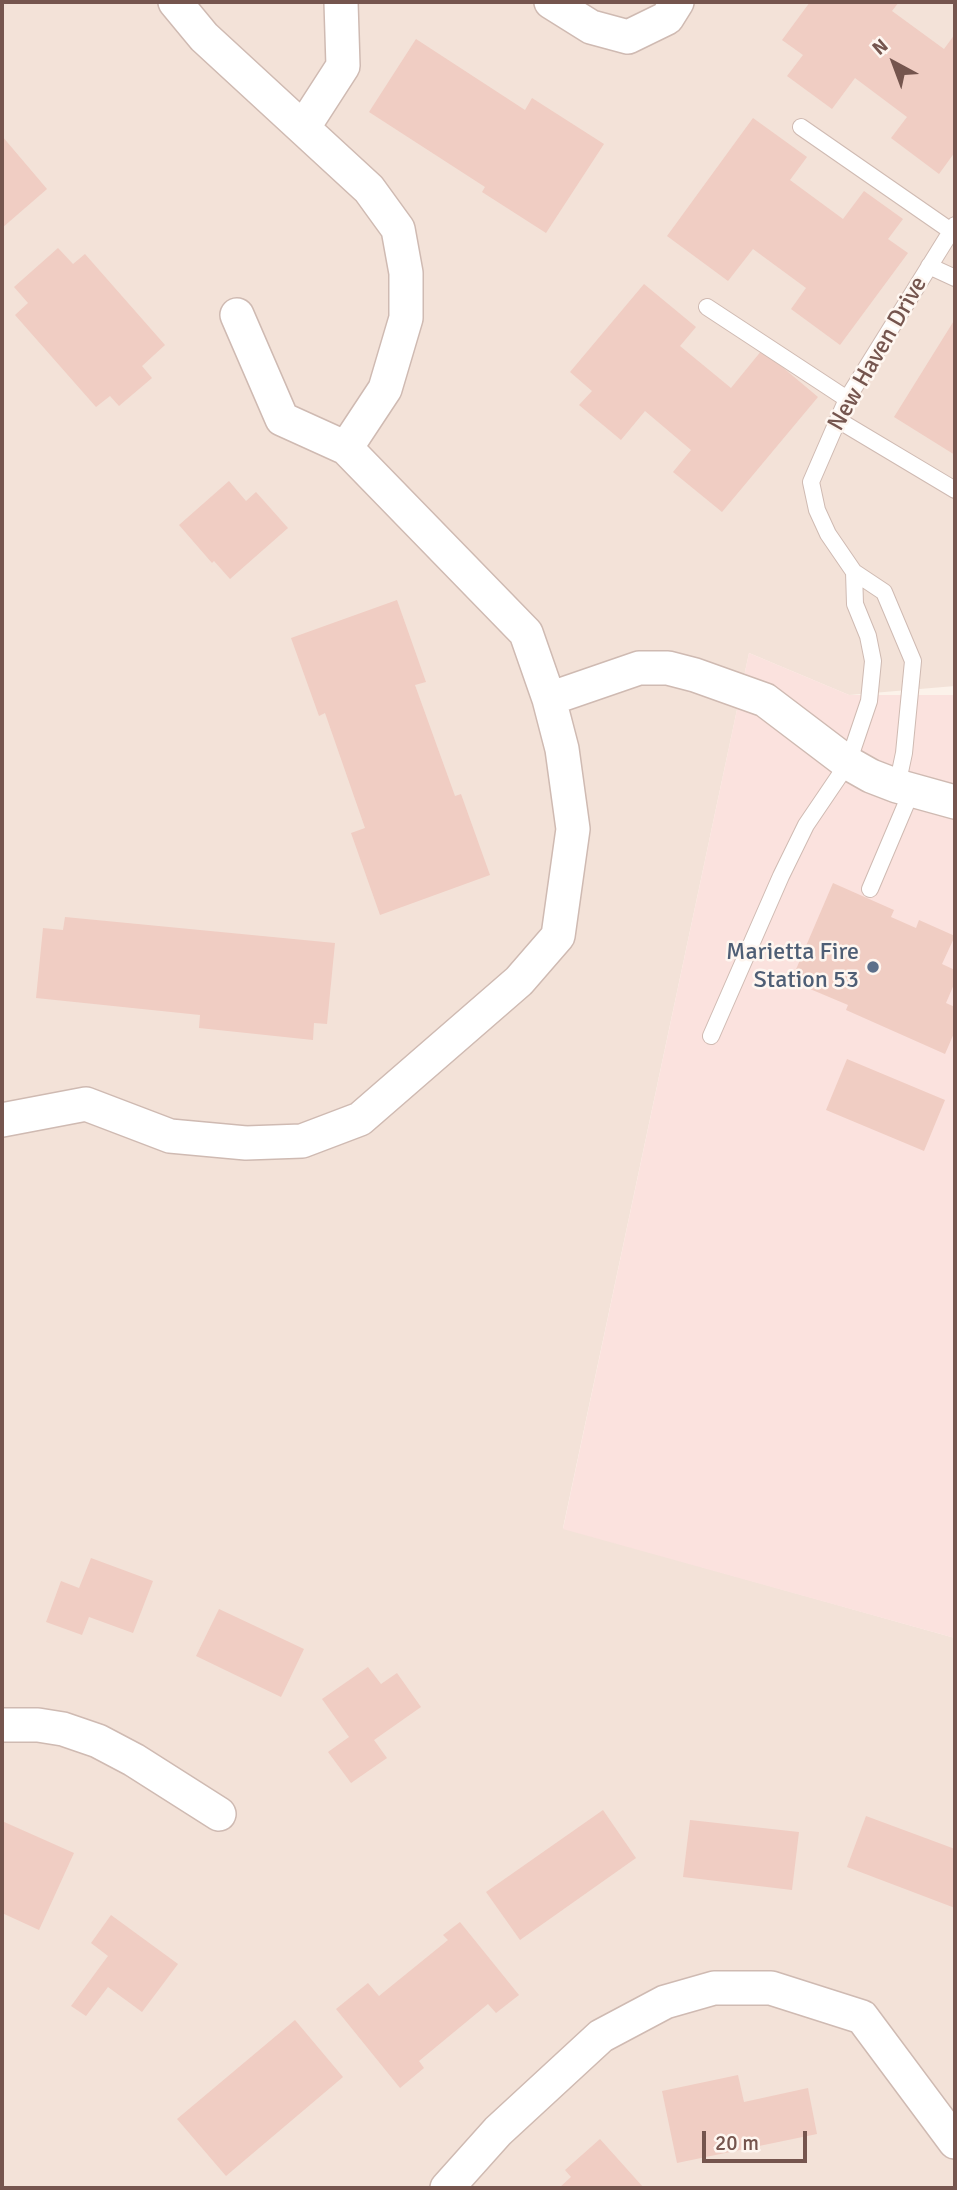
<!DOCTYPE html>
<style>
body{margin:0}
#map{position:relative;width:957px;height:2190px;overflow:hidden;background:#fcf2ea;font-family:Signika,sans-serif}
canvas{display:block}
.frame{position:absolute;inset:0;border:4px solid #75554e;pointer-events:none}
.north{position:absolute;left:859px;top:28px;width:70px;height:70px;-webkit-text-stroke:5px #fef6f0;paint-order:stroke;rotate:319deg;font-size:19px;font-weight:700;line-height:28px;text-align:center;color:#75554e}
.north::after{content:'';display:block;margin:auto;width:24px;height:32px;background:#75554e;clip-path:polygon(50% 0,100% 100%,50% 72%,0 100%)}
.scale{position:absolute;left:702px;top:2131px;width:105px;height:32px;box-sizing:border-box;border:4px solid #75554e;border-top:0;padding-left:9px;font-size:21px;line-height:24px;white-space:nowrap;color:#75554e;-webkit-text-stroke:5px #fef6f0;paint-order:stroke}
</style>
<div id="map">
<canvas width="957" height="2190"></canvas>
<div class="frame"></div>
<div class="north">N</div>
<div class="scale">20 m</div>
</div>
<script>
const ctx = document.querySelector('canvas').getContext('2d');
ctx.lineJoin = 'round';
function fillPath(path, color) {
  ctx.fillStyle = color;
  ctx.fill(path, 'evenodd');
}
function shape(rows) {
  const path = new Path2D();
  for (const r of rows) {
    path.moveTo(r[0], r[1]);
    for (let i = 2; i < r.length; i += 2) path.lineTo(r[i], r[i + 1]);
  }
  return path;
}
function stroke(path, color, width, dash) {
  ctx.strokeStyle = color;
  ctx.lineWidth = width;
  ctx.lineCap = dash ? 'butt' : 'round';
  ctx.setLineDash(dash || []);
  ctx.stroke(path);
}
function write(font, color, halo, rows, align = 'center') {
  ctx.font = font + ' Signika,sans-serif';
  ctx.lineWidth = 5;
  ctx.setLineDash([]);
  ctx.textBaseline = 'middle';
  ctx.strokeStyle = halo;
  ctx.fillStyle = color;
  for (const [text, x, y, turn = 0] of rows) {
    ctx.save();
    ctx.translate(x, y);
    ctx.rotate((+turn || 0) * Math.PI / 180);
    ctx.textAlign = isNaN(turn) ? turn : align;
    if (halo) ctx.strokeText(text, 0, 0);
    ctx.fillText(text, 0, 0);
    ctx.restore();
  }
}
const residential = shape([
 [2,2,955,2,955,686,849,695,749,653,563,1528,955,1638,955,2188,2,2188]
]);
const commercial = shape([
 [749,653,849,695,955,695,955,1638,563,1529]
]);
const building = shape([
 [810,2,899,2,892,11,944,49,955,34,955,152,939,174,891,138,907,117,855,78,832,109,787,76,803,55,782,40],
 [416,39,525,110,532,98,604,144,546,233,482,192,485,187,369,112],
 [753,118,807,157,790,180,843,219,864,191,903,219,888,239,908,253,840,345,791,309,806,288,753,249,728,281,667,236],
 [2,136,47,189,2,228],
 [58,248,73,264,85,254,165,345,142,366,152,378,119,406,110,396,96,407,15,315,28,303,14,287],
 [644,284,696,327,680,346,731,388,762,350,818,397,722,512,673,472,691,450,645,411,621,440,579,405,592,391,570,372],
 [955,319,955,455,894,417],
 [229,481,246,501,256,492,288,528,230,579,214,561,212,563,179,525],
 [397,600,426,682,415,685,455,796,461,794,490,875,380,915,351,833,365,828,325,713,319,716,291,638],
 [833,883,894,910,891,917,916,928,919,920,955,936,942,964,955,970,955,982,946,1003,955,1007,955,1031,945,1054,846,1010,848,1005,791,981],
 [65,917,335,943,327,1024,314,1023,313,1040,199,1028,200,1015,36,998,43,928,63,930],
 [847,1059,945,1100,924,1151,826,1110],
 [91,1558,153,1581,133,1633,89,1617,82,1635,46,1622,61,1581,79,1588],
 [219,1609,304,1649,281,1697,196,1656],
 [368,1667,381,1684,397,1673,421,1707,374,1740,387,1758,351,1783,328,1752,349,1737,322,1699],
 [603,1810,636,1858,520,1940,486,1892],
 [866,1816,955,1849,955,1908,847,1867],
 [690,1820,799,1832,792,1890,683,1877],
 [2,1821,74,1853,39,1930,2,1913],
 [111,1915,178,1964,142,2012,108,1987,86,2016,71,2006,108,1956,91,1943],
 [460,1922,519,1995,496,2013,488,2004,419,2061,424,2068,400,2088,336,2009,368,1983,379,1996,448,1940,443,1935],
 [295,2020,343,2077,226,2176,177,2119],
 [738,2075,744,2102,808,2088,817,2134,677,2163,662,2091],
 [600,2139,643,2187,642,2188,559,2188,571,2177,565,2170]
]);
const lane = shape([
 [801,127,951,231],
 [929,266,955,278],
 [707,307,847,399],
 [838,420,955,490],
 [854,572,884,592,913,661,904,753,897,786],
 [870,889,912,790],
 [711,1036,781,876,806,825,848,763,869,701,873,661,868,636,855,604,854,572,828,534,817,510,811,482,847,399,955,225]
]);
const street = shape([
 [175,2,204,37,369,189,398,229,406,273,406,318,385,389,346,448],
 [551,2,591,27,628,37,667,18,677,2],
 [303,128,343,66,341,2],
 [549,699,639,668,668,668,695,675,765,700,848,763,871,776,897,786,955,802],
 [2,1120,86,1104,170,1136,246,1143,302,1141,360,1119,519,981,558,936,573,829,562,749,549,699,526,633,346,448,282,419,237,315],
 [2,1725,38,1725,63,1729,98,1741,134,1760,219,1814],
 [447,2188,498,2131,601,2036,665,2002,714,1988,771,1988,862,2017,955,2142]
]);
const markers = [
 [873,967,7,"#5c6f8a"]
];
const streetNames = [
 ["New Haven Drive",878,354,-60]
];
const serviceNames = [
 ["Marietta Fire",859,953],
 ["Station 53",859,981]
];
fillPath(residential, '#f3e2d8');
fillPath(commercial, '#fbe2de');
fillPath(building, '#f0cdc3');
stroke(lane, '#cfbab2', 18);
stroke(street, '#cfbab2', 36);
stroke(lane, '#fff', 16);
stroke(street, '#fff', 33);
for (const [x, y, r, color] of markers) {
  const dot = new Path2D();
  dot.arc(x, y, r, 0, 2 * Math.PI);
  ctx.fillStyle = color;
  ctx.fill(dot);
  stroke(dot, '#fef6f0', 2.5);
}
write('24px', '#75554e', '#fef6f0', streetNames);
write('24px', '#4e5e75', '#fef6f0', serviceNames, 'right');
</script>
